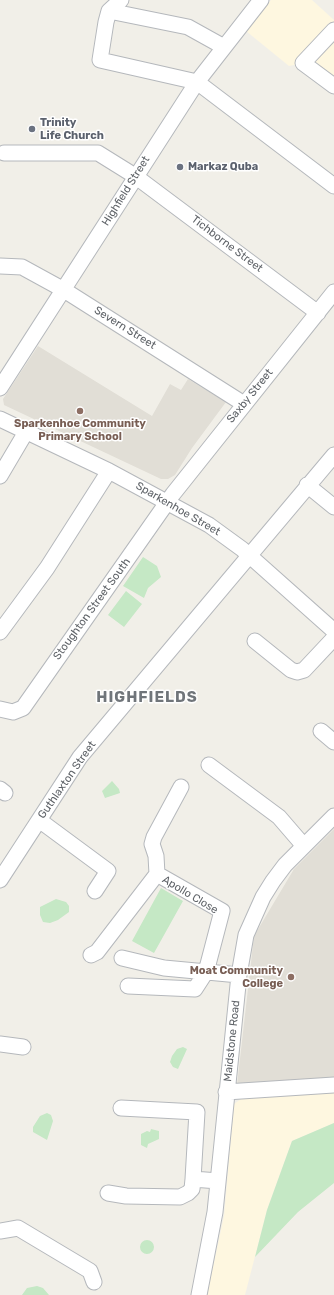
<!DOCTYPE html>
<style>
body{margin:0}
canvas{display:block;background:#f1efe8}
</style>
<canvas width="334" height="1295"></canvas>
<script>
const ctx = document.querySelector('canvas').getContext('2d');
ctx.lineJoin = 'round';
function fillPath(path, color) {
  ctx.fillStyle = color;
  ctx.fill(path, 'evenodd');
}
function shape(rows) {
  const path = new Path2D();
  for (const r of rows) {
    if (r.length === 3) {
      path.moveTo(r[0] + r[2], r[1]);
      path.arc(r[0], r[1], r[2], 0, 2 * Math.PI);
      continue;
    }
    path.moveTo(r[0], r[1]);
    for (let i = 2; i < r.length; i += 2) path.lineTo(r[i], r[i + 1]);
  }
  return path;
}
function stroke(path, color, width, dash) {
  ctx.strokeStyle = color;
  ctx.lineWidth = width;
  ctx.lineCap = dash ? 'butt' : 'round';
  ctx.setLineDash(dash || []);
  ctx.stroke(path);
}
function write(font, color, halo, rows, align = 'center') {
  ctx.font = font + ' Rubik,sans-serif';
  ctx.lineWidth = 3;
  ctx.setLineDash([]);
  ctx.textBaseline = 'middle';
  ctx.strokeStyle = halo;
  ctx.fillStyle = color;
  for (const [text, x, y, turn = 0] of rows) {
    ctx.save();
    ctx.translate(x, y);
    ctx.rotate((+turn || 0) * Math.PI / 180);
    ctx.textAlign = isNaN(turn) ? turn : align;
    if (halo) ctx.strokeText(text, 0, 0);
    ctx.fillText(text, 0, 0);
    ctx.restore();
  }
}
const commercial = shape([
 [271,0,312,0,334,20,334,86,304,63,289,66,246,31],
 [334,1091,334,1123,292,1141,267,1210,245,1295,207,1295,224,1216,234,1104,241,1099]
]);
const education = shape([
 [38,346,152,416,170,384,181,390,188,379,226,402,192,448,175,475,168,479,161,479,4,405,3,399],
 [334,829,334,1077,237,1085,254,936,294,869]
]);
const green = shape([
 [143,557,157,566,161,577,148,588,144,598,123,586],
 [126,591,142,604,124,627,108,615],
 [112,781,119,789,120,793,105,798,102,791],
 [161,888,183,901,154,953,132,941],
 [56,899,66,902,69,906,69,912,58,920,50,923,43,922,40,915,40,907],
 [183,1047,187,1049,178,1069,173,1067,170,1062,172,1056,177,1049],
 [47,1113,51,1115,53,1121,47,1140,33,1132,33,1127,40,1116],
 [334,1123,334,1183,298,1212,255,1257,267,1210,292,1141],
 [151,1129,159,1131,159,1139,148,1144,147,1148,141,1145,141,1134,147,1131,150,1132],
 [147,1247,7],
 [37,1286,43,1288,49,1295,22,1295,27,1288]
]);
const minor = shape([
 [121,0,109,11,106,22,100,60,197,82,334,186],
 [109,11,188,27,224,47],
 [334,30,303,63,334,86],
 [4,153,98,153,135,176,318,313],
 [0,266,22,267,64,290,244,404],
 [0,388,197,82,261,0],
 [0,419,109,471,209,525,242,549,334,631],
 [0,476,23,437],
 [307,485,334,507],
 [0,632,47,568,109,471],
 [255,641,291,670,297,672,304,670,334,638],
 [0,709,13,712,23,708,173,494,334,292],
 [321,731,334,742],
 [209,765,279,817,304,846],
 [0,789,5,793],
 [39,820,108,871,95,891],
 [157,874,156,856,152,844,154,837,181,787],
 [0,880,80,757,334,455],
 [91,955,97,952,157,874,222,911,206,972,195,989,128,986],
 [122,958,164,968,239,975],
 [0,1044,23,1047],
 [226,1092,334,1085],
 [121,1108,197,1112,193,1179,218,1181],
 [108,1193,126,1196,180,1197,188,1193,192,1189,193,1179],
 [0,1231,18,1228,90,1271,94,1282],
 [199,1295,215,1212,239,975,246,935,263,897,273,881,285,865,334,816]
]);
const markers = [
 [32,129,4,"#6b7280"],
 [180,167,4,"#6b7280"],
 [80,411,4,"#8d6e63"],
 [291,977,4,"#8d6e63"]
];
const worshipNames = [
 ["Trinity",40,123],
 ["Life Church",40,136],
 ["Markaz Quba",188,167]
];
const streetNames = [
 ["Highfield Street",126,191,-58],
 ["Tichborne Street",227,244,37],
 ["Severn Street",125,328,32],
 ["Saxby Street",250,396,-51],
 ["Sparkenhoe Street",178,509,30],
 ["Stoughton Street South",92,609,-54],
 ["Guthlaxton Street",67,780,-55],
 ["Apollo Close",190,895,31],
 ["Maidstone Road",232,1041,-84]
];
const educationNames = [
 ["Sparkenhoe Community",80,424],
 ["Primary School",80,437],
 ["Moat Community",283,971,"right"],
 ["College",283,984,"right"]
];
const districtNames = [
 ["HIGHFIELDS",147,698]
];
fillPath(commercial, '#fef7e0');
fillPath(education, '#e1ded6');
fillPath(green, '#c5e8c5');
stroke(minor, '#b5b8bc', 17);
stroke(minor, '#fff', 15);
for (const [x, y, r, color] of markers) {
  const dot = new Path2D();
  dot.arc(x, y, r, 0, 2 * Math.PI);
  ctx.fillStyle = color;
  ctx.fill(dot);
  stroke(dot, '#fff', 1.5);
}
write('bold 11px', '#5b616d', '#fff', worshipNames, 'left');
write('11px', '#5f6368', '#fff', streetNames);
write('bold 11px', '#785e54', '#fff', educationNames);
ctx.letterSpacing = '1px';
write('bold 15px', '#70757a', '#fff', districtNames);
ctx.letterSpacing = '0px';
</script>
